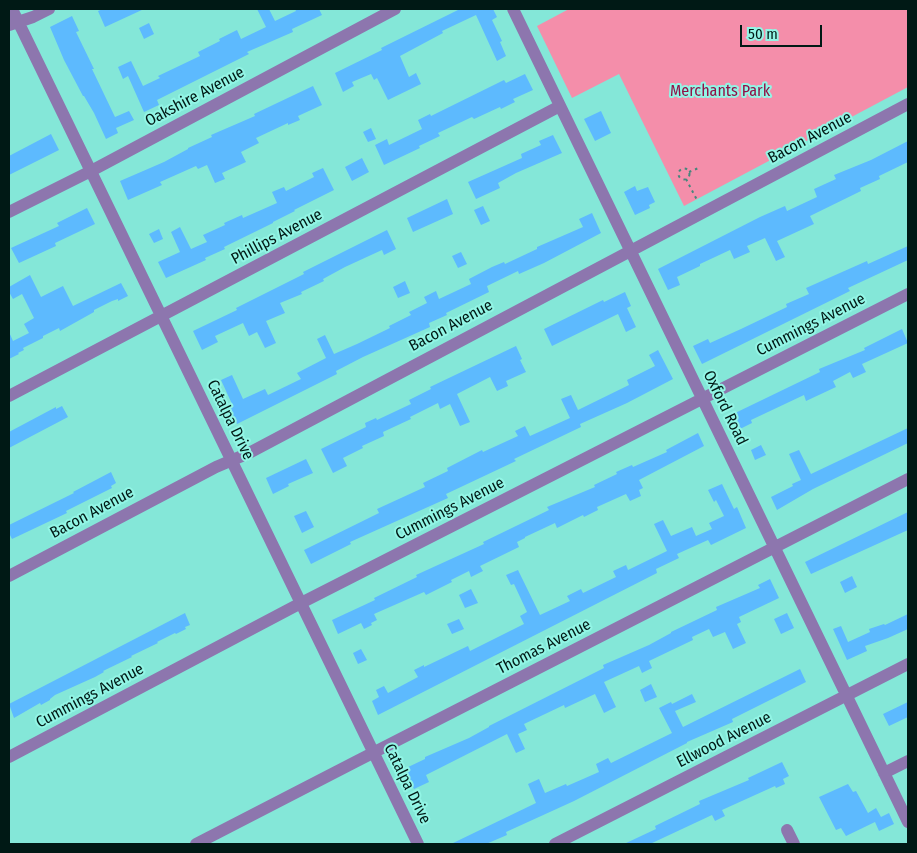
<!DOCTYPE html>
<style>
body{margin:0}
#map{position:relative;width:917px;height:853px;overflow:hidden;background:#84e7d8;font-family:"Fira Sans Condensed",sans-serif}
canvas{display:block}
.frame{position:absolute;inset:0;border:10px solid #001915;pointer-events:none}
.scale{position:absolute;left:740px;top:25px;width:82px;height:22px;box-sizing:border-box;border:2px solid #001915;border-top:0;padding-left:6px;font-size:15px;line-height:18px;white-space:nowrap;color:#001915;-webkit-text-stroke:4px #92f5e5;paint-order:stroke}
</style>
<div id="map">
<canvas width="917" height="853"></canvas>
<div class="frame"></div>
<div class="scale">50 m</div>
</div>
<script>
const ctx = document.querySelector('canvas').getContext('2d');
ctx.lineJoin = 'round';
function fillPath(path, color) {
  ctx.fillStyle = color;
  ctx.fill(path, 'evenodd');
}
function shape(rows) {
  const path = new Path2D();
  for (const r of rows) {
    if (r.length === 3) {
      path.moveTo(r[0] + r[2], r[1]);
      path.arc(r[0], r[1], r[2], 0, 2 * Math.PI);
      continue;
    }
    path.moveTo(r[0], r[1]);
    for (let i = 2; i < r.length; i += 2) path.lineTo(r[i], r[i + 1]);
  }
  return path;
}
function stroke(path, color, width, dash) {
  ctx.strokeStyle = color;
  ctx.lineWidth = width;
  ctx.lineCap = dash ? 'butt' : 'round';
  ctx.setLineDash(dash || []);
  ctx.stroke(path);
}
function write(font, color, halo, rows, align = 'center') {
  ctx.font = font + ' "Fira Sans Condensed",sans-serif';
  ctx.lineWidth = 4;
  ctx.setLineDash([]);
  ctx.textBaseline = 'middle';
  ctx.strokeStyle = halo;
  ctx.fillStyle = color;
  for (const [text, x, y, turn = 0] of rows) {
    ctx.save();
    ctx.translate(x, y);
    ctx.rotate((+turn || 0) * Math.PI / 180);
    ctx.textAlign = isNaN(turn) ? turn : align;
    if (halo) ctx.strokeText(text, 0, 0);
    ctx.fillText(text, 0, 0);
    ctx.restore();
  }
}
const green = shape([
 [569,9,908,9,908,87,684,206,619,74,572,98,537,26]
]);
const building = shape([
 [103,9,144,9,105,27,98,11],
 [257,9,269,9,275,21,296,11,295,9,319,9,322,15,292,29,293,32,247,52,249,54,157,100,159,105,144,112,128,76,123,79,118,67,131,61,143,86,160,78,158,76,200,56,198,52,220,41,219,39,237,30,241,39,266,27],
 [460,9,493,9,497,17,492,20,502,41,500,42,506,56,497,61,476,15,442,31,443,33,400,56,409,77,416,73,421,84,388,100,377,78,374,80,371,74,352,82,354,86,343,92,335,73,382,50,381,48],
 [72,16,79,31,76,32,94,69,92,69,115,117,129,111,134,120,116,128,118,133,106,139,94,113,84,96,83,96,64,60,50,27],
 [149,23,154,34,144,39,139,28],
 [525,74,533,90,513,99,515,102,501,109,500,107,474,119,472,117,438,133,440,136,419,146,420,148,384,165,375,145,387,139,389,145,422,129,418,120,430,114,431,116,504,80,506,83],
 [313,86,322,105,298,116,300,120,288,125,288,123,256,138,259,143,241,152,246,162,222,173,225,179,215,183,207,165,198,169,196,166,160,182,162,185,128,200,120,181,164,162,188,149,188,148,212,137,211,135,255,116,254,114],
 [601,111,611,133,595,141,584,119],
 [371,128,376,139,368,142,363,132],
 [51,134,59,150,9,175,9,156],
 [553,135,562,153,516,173,498,183,500,188,476,199,468,182,522,158,521,154,541,145,539,141],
 [908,141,908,162,879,176,880,179,860,188,861,191,810,216,814,224,777,241,785,257,776,261,765,238,747,246,750,252,734,259,730,250,700,264,700,266,677,277,680,285,668,290,658,269,760,217,785,206,787,211,817,197,814,189,836,179,834,175,871,160],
 [362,158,369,172,352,181,345,167],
 [323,168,334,190,294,210,295,211,273,222,273,223,224,247,225,249,205,258,206,260,166,278,158,262,180,252,171,232,180,227,191,249,207,242,203,235,225,225,224,223,242,215,243,218,277,203,272,192,284,187,286,191,314,177,312,173],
 [635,186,637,191,648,187,655,202,649,205,650,208,635,215,624,192],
 [447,199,453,214,413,232,407,218],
 [483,206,490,221,481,225,474,210],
 [87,208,95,224,55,243,56,246,19,263,11,248,59,226,57,223],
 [592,213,601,233,544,263,519,274,518,271,487,286,489,292,446,313,447,315,429,323,430,327,363,357,336,371,337,374,237,424,228,406,232,404,221,380,232,375,243,399,265,389,268,395,301,379,297,373,326,358,317,339,325,335,334,354,357,344,390,328,389,326,411,315,409,312,427,303,424,297,436,291,439,299,471,284,469,279,492,267,504,262,505,264,537,249,537,247,583,227,579,219],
 [159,229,163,239,154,243,149,234],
 [387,230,396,249,384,255,382,250,345,267,323,279,324,281,301,292,302,294,280,303,285,313,266,321,276,343,265,348,257,332,249,336,243,323,215,336,218,342,202,350,193,331,237,310,236,308,304,274,303,272],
 [908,246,908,260,848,288,850,291,702,364,693,346,708,339,710,343,741,329,787,307,786,304,809,294,806,288,867,261,868,264],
 [461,252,467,264,458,268,452,256],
 [30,275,41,297,63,286,73,306,121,283,128,296,118,301,118,299,112,301,94,310,94,312,60,331,59,328,43,336,43,338,23,348,24,350,18,353,19,354,9,359,9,332,13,341,29,333,24,324,34,318,22,294,13,299,9,292,9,287],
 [405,281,410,293,398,298,393,287],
 [625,292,631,306,627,308,636,327,626,332,618,314,552,346,544,329,603,300,604,302],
 [902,329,908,343,862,364,866,372,853,378,850,372,833,381,836,387,806,401,804,395,751,420,752,423,738,430,731,415,820,372,819,369,865,350,864,348],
 [516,346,522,359,520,360,526,372,506,381,508,386,497,391,490,377,457,394,470,422,460,426,450,404,440,409,438,403,410,417,411,419,383,432,384,436,362,446,363,448,343,458,347,466,333,473,321,449,366,427,365,423,376,418,377,420,411,404,409,400,431,389,430,387],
 [658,350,673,379,627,403,580,424,581,427,514,459,516,461,446,494,448,498,350,542,351,544,311,564,304,550,379,513,377,509,425,487,423,483,448,471,447,468,482,450,483,452,518,436,515,431,525,426,530,436,570,418,561,399,571,395,578,410,629,385,627,380,655,366,649,355],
 [62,406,68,417,9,448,9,432,56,407,56,409],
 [908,428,908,443,813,489,777,510,771,497,793,486,792,484,801,480,789,454,799,450,811,474],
 [698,433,704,446,639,480,643,488,639,490,641,496,630,501,626,494,597,507,598,510,584,517,583,515,557,528,555,523,525,537,525,538,517,542,519,547,480,566,483,571,471,577,469,571,451,580,452,582,426,595,424,592,374,614,377,620,371,623,372,625,364,629,361,623,338,634,332,620,375,600,374,598,417,577,416,575,484,544,483,542,549,510,547,507,595,487,594,485,617,474,616,472,632,465,633,467,667,452,666,450],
 [761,445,766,455,755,460,751,450],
 [306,459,313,473,288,484,289,486,273,494,266,478],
 [111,472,116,483,111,486,112,488,66,511,67,513,12,539,9,533,9,525,74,493,73,492],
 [722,484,734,509,737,507,746,528,711,545,708,540,677,554,679,558,656,569,657,573,378,715,372,701,379,697,376,690,384,686,388,693,418,677,414,670,424,665,424,667,468,646,470,651,524,624,520,616,527,612,514,584,511,585,506,575,518,570,540,615,570,601,567,596,581,589,583,593,616,577,613,571,626,565,628,570,667,551,654,524,663,520,671,536,692,527,696,536,712,529,709,523,724,516,716,500,714,502,708,490],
 [306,511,314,527,302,533,294,516],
 [908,512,908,530,811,574,805,562],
 [852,576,857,587,845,593,840,582],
 [770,579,779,598,739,617,741,622,737,624,746,643,733,649,725,632,713,637,709,629,692,637,693,640,649,661,652,668,642,673,639,666,604,682,616,707,604,713,595,694,565,708,564,705,524,724,527,730,518,734,525,749,516,753,507,734,426,775,429,782,414,789,404,769,425,759,425,757,469,738,489,727,489,726,604,668,603,665,649,645,671,633,671,632,717,610,716,607,760,588,758,585],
 [471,589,478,603,465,608,459,595],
 [185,613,190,625,185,627,186,629,176,634,175,633,157,642,158,643,131,656,132,657,103,671,104,672,95,677,55,695,50,699,50,700,41,705,40,703,14,718,9,704],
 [787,613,794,628,781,634,774,619],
 [908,614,908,629,888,638,865,646,867,651,847,660,833,629,841,626,848,642,870,632,869,629,884,624,885,625],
 [459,619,464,629,452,634,447,624],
 [361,649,367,660,358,664,353,653],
 [800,669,806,682,732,719,733,722,687,742,687,743,574,801,506,832,507,835,486,844,451,844,536,803,528,784,539,779,545,793,566,784,567,786,599,772,596,764,608,758,611,763,672,733,659,708,671,702,672,704,692,694,696,702,675,711,683,727],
 [651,684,657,697,645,702,640,690],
 [908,702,908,717,889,726,883,714],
 [782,762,789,776,783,779,785,784,776,788,775,786,722,810,725,816,715,821,712,815,650,844,624,844,656,829,655,826,700,804,699,801,749,780,748,778],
 [848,784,853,792,856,791,868,813,876,808,881,817,889,813,894,824,879,831,875,822,846,836,841,828,836,830,819,797]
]);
const path = shape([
 [684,174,5.5],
 [689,172,701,167],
 [686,179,697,200]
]);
const minor = shape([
 [12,9,418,844],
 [513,9,908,822],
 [9,25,33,17,49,9],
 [9,212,91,171,395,9],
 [9,396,560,106],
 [9,576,216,467,249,453,908,104],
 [9,757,301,603,908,294],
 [884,773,908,761],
 [787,830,794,844],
 [196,844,357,761,908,479],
 [555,844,908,664]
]);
const parkNames = [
 ["Merchants Park",720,92]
];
const streetNames = [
 ["Oakshire Avenue",195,97,-28],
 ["Bacon Avenue",810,138,-28],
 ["Phillips Avenue",277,237,-28],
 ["Cummings Avenue",811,325,-27],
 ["Bacon Avenue",451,326,-28],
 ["Oxford Road",725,408,64],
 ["Catalpa Drive",230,420,64],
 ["Cummings Avenue",450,509,-27],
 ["Bacon Avenue",92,513,-28],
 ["Thomas Avenue",544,647,-27],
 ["Cummings Avenue",90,696,-28],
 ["Ellwood Avenue",724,740,-27],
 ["Catalpa Drive",407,784,64]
];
fillPath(green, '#f48eaa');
fillPath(building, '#5dbafe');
stroke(path, '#46867c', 2, [2.5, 4]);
stroke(minor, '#8d76ae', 12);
write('16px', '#901147', '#92f5e5', parkNames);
write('16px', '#001915', '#92f5e5', streetNames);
</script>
